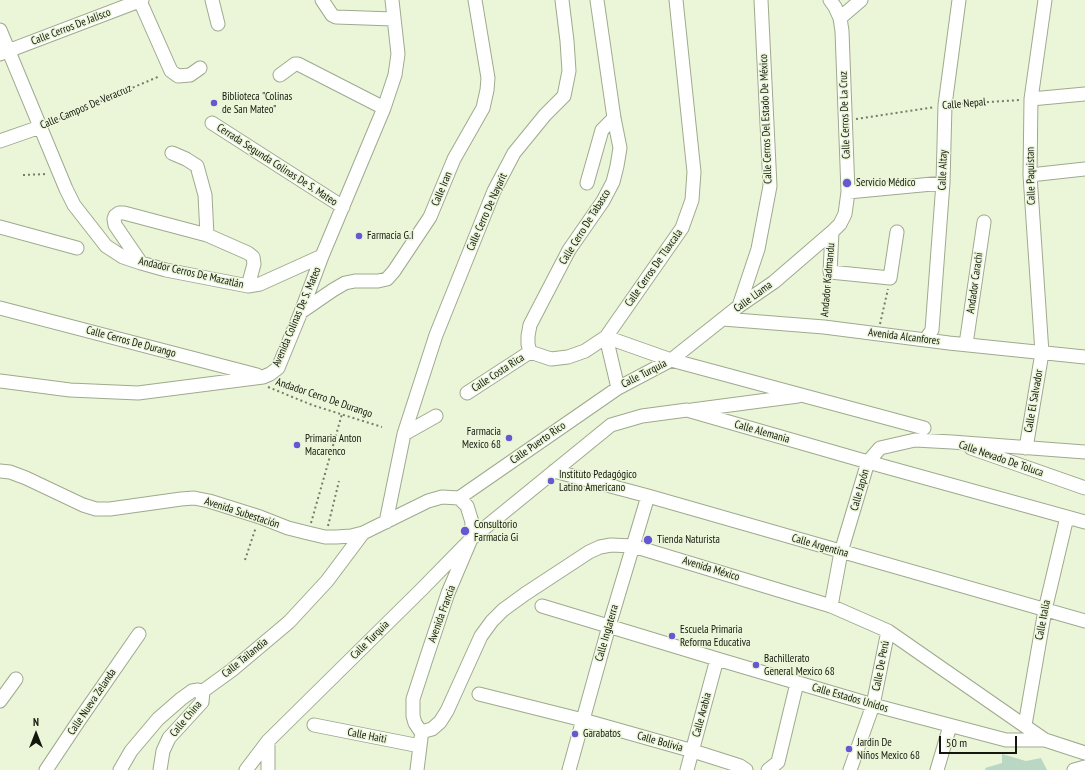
<!DOCTYPE html>
<meta charset="utf-8">
<style>
body{margin:0}
#map{position:relative;width:1085px;height:770px;overflow:hidden;background:#ebf6d9;font-family:"PT Sans Narrow",sans-serif}
canvas{display:block}
.north{position:absolute;left:16px;top:714px;width:40px;height:40px;-webkit-text-stroke:3px #ebf6d9;paint-order:stroke;rotate:0deg;font-size:11px;font-weight:700;line-height:16px;text-align:center;color:#13170d}
.north::after{content:'';display:block;margin:auto;width:14px;height:18px;background:#13170d;clip-path:polygon(50% 0,100% 100%,50% 72%,0 100%)}
.scale{position:absolute;left:939px;top:736px;width:78px;height:18px;box-sizing:border-box;border:2px solid #13170d;border-top:0;padding-left:5px;font-size:12px;line-height:14px;white-space:nowrap;color:#13170d;-webkit-text-stroke:3px #ebf6d9;paint-order:stroke}
</style>
<div id="map">
<canvas width="1085" height="770"></canvas>
<div class="north">N</div>
<div class="scale">50 m</div>
</div>
<script>
const ctx = document.querySelector('canvas').getContext('2d');
ctx.lineJoin = 'round';
function fillPath(path, color) {
  ctx.fillStyle = color;
  ctx.fill(path, 'evenodd');
}
function shape(rows) {
  const path = new Path2D();
  for (const r of rows) {
    path.moveTo(r[0], r[1]);
    for (let i = 2; i < r.length; i += 2) path.lineTo(r[i], r[i + 1]);
  }
  return path;
}
function stroke(path, color, width, dash) {
  ctx.strokeStyle = color;
  ctx.lineWidth = width;
  ctx.lineCap = dash ? 'butt' : 'round';
  ctx.setLineDash(dash || []);
  ctx.stroke(path);
}
function write(font, color, halo, rows, align = 'center') {
  ctx.font = font + ' "PT Sans Narrow",sans-serif';
  ctx.lineWidth = 3;
  ctx.setLineDash([]);
  ctx.textBaseline = 'middle';
  ctx.strokeStyle = halo;
  ctx.fillStyle = color;
  for (const [text, x, y, turn = 0] of rows) {
    ctx.save();
    ctx.translate(x, y);
    ctx.rotate((+turn || 0) * Math.PI / 180);
    ctx.textAlign = isNaN(turn) ? turn : align;
    if (halo) ctx.strokeText(text, 0, 0);
    ctx.fillText(text, 0, 0);
    ctx.restore();
  }
}
const building = shape([
 [1002,754,1026,761,1041,758,1047,770,986,770,985,768,1002,763]
]);
const path = shape([
 [957,104,1020,100],
 [856,119,935,107],
 [50,123,160,76],
 [23,175,48,174],
 [825,317,828,284],
 [880,324,888,289],
 [268,387,312,405,382,427],
 [311,523,342,414],
 [328,526,339,481],
 [245,560,256,527]
]);
const minor = shape([
 [212,0,218,24],
 [322,0,332,15,336,17,393,19],
 [140,1,171,71,178,76,190,75,200,68],
 [840,18,861,0],
 [0,30,66,189,74,205,106,246,123,257,141,263,166,270,248,286,260,284,322,256],
 [0,54,142,0],
 [280,75,295,64,298,64,384,108],
 [1031,99,1085,94],
 [212,123,343,207],
 [0,141,40,127],
 [172,153,186,159,197,166,205,195,207,235],
 [1030,175,1085,169],
 [587,183,602,130,614,118],
 [848,192,943,183],
 [0,227,77,248],
 [832,232,830,272,890,278,897,232],
 [141,263,115,225,114,219,115,216,119,213,124,213,207,235,248,253,253,257,254,264,248,286],
 [739,306,758,249,770,186,761,0],
 [0,308,257,375],
 [301,312,333,290,345,283,355,281,378,281,387,279,394,271,430,217,454,159,483,108,487,90,488,78,475,0],
 [723,319,824,327,949,343,1085,357],
 [926,339,932,330,943,183,945,105,959,0],
 [966,344,984,222],
 [530,352,551,359,568,357,585,351,606,337,671,360,924,428],
 [530,352,528,344,528,336,530,325,569,250,603,201,613,182,617,166,620,148,614,118,597,0],
 [0,381,70,390,138,393,263,377,270,374,278,368,301,312,322,256,384,108,395,75,398,54,392,0],
 [618,388,606,337,682,228,692,200,694,172,676,0],
 [467,393,530,352],
 [692,410,798,396],
 [404,434,436,416],
 [971,448,1085,488],
 [1026,448,1042,353,1030,175,1031,99,1045,0],
 [0,471,10,472,26,478,83,505,96,509,110,509,181,499,194,498,209,501,260,517,288,528,308,533,325,537,336,537,351,536,363,533,428,501,442,497,459,498],
 [554,471,648,496,1085,621],
 [459,498,618,388,671,360,739,306,774,282,832,232,840,224,845,214,848,192,842,31,840,18,835,7,830,0],
 [386,522,404,434,436,335,494,191,514,153,545,115,564,96,569,71,567,41,562,0],
 [542,606,717,659,873,705,1006,740,1045,740],
 [831,606,841,552,868,462,880,448,915,440,952,442,1085,452],
 [203,691,232,670,289,622,327,581,363,533],
 [479,694,583,720,693,751,740,766,746,770],
 [0,701,16,679],
 [314,725,420,746],
 [1025,725,1045,610,1067,517],
 [421,732,432,729,440,722,447,711,481,636,492,621,503,610,525,594,589,552,600,547,611,545,633,546,831,606,888,631,1045,740,1085,753],
 [421,732,415,723,413,716,413,699,427,656,448,593,471,539,472,522,467,506,459,498],
 [268,741,268,770],
 [46,770,80,719,139,634],
 [120,770,131,751,158,719,181,699,192,691,198,690,203,691],
 [160,770,163,751,169,738,202,702,203,691],
 [246,770,268,741,422,589,471,539,611,425,642,416,687,410,868,462,1085,522],
 [417,770,421,738],
 [569,770,609,626,648,496],
 [687,770,717,659],
 [768,770,778,762,797,683],
 [850,770,873,705,888,631],
 [937,770,950,726],
 [1074,770,1085,767]
]);
const markers = [
 [214,103,4,"#6658d2"],
 [847,183,5,"#6658d2"],
 [359,236,4,"#6658d2"],
 [509,438,4,"#6658d2"],
 [297,445,4,"#6658d2"],
 [551,481,4,"#6658d2"],
 [465,531,5,"#6658d2"],
 [648,540,5,"#6658d2"],
 [672,636,4,"#6658d2"],
 [756,665,4,"#6658d2"],
 [575,734,4,"#6658d2"],
 [849,749,4,"#6658d2"]
];
const streetNames = [
 ["Calle Cerros De Jalisco",71,27,-21],
 ["Calle Nepal",964,104,-5],
 ["Calle Campos De Veracruz",86,107,-23],
 ["Calle Cerros De La Cruz",845,115,-92],
 ["Calle Cerros Del Estado De México",766,119,-92],
 ["Cerrada Segunda Colinas De S. Mateo",277,165,33],
 ["Calle Altay",943,170,-88],
 ["Calle Paquistan",1031,176,-91],
 ["Calle Iran",442,189,-67],
 ["Calle Cerro De Nayarit",487,212,-66],
 ["Calle Cerro De Tabasco",585,227,-58],
 ["Calle Cerros De Tlaxcala",654,268,-55],
 ["Andador Cerros De Mazatlán",191,273,13],
 ["Andador Kadmandu",828,280,-85],
 ["Andador Carachi",975,283,-82],
 ["Calle Llama",753,297,-36],
 ["Avenida Colinas De S. Mateo",297,317,-67],
 ["Avenida Alcanfores",904,337,7],
 ["Calle Cerros De Durango",131,342,15],
 ["Calle Costa Rica",498,373,-33],
 ["Calle Turquia",644,374,-27],
 ["Andador Cerro De Durango",324,398,19],
 ["Calle El Salvador",1034,401,-80],
 ["Calle Alemania",762,432,16],
 ["Calle Puerto Rico",538,443,-35],
 ["Calle Nevado De Toluca",1001,459,19],
 ["Calle Japón",860,490,-74],
 ["Avenida Subestación",242,513,18],
 ["Calle Argentina",820,546,16],
 ["Avenida México",711,569,17],
 ["Avenida Francia",442,614,-70],
 ["Calle Italia",1043,620,-79],
 ["Calle Inglaterra",607,633,-74],
 ["Calle Turquia",370,640,-45],
 ["Calle Tailandia",245,658,-39],
 ["Calle De Perú",881,666,-79],
 ["Calle Estados Unidos",850,698,16],
 ["Calle Nueva Zelanda",92,702,-56],
 ["Calle Arabia",702,715,-75],
 ["Calle China",186,719,-50],
 ["Calle Haiti",367,736,11],
 ["Calle Bolivia",660,742,16]
];
const poiNames = [
 ["Biblioteca \"Colinas",222,97],
 ["de San Mateo\"",222,110],
 ["Servicio Médico",856,183],
 ["Farmacia G.I",367,236],
 ["Farmacia",501,432,"right"],
 ["Mexico 68",501,445,"right"],
 ["Primaria Anton",305,439],
 ["Macarenco",305,452],
 ["Instituto Pedagógico",559,475],
 ["Latino Americano",559,488],
 ["Consultorio",474,525],
 ["Farmacia Gi",474,538],
 ["Tienda Naturista",657,540],
 ["Escuela Primaria",680,630],
 ["Reforma Educativa",680,643],
 ["Bachillerato",764,659],
 ["General Mexico 68",764,672],
 ["Garabatos",583,734],
 ["Jardin De",857,743],
 ["Niños Mexico 68",857,756]
];
fillPath(building, '#bad7c3');
stroke(minor, '#9fa98e', 15);
stroke(path, '#757c69', 2, [2, 3]);
stroke(minor, '#fff', 13);
for (const [x, y, r, color] of markers) {
  const dot = new Path2D();
  dot.arc(x, y, r, 0, 2 * Math.PI);
  ctx.fillStyle = color;
  ctx.fill(dot);
  stroke(dot, '#ebf6d9', 1.5);
}
write('11px', '#13170d', '#ebf6d9', streetNames);
write('11px', '#13170d', '#ebf6d9', poiNames, 'left');
</script>
